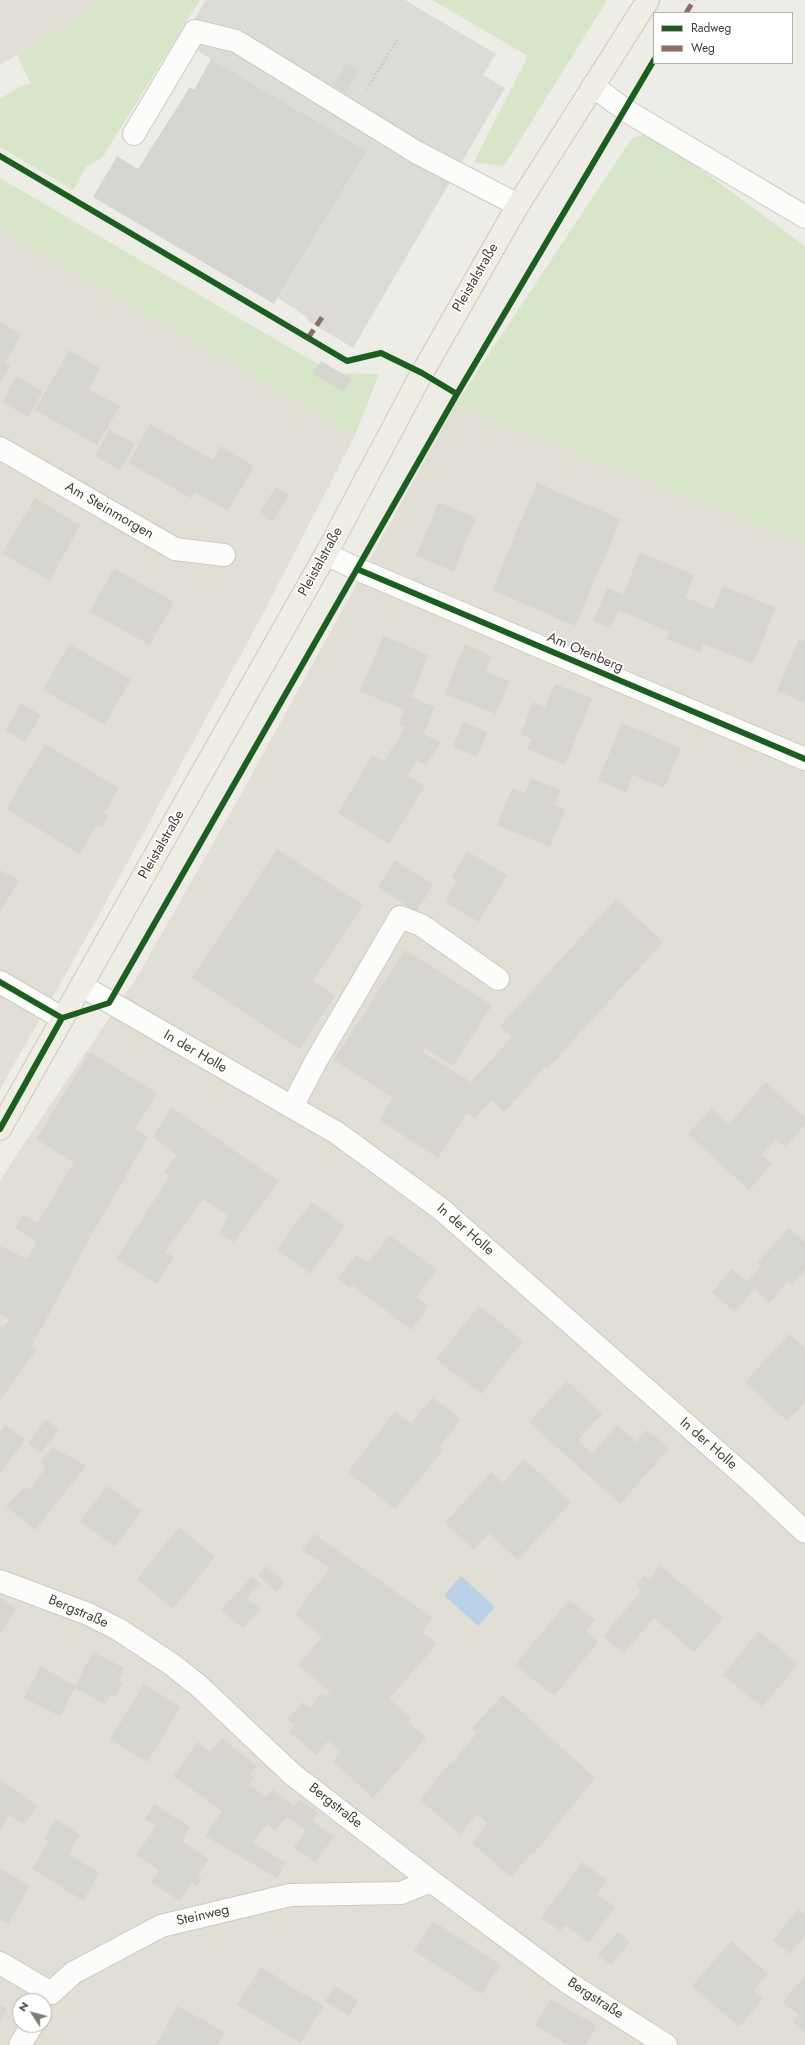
<!DOCTYPE html>
<meta charset="utf-8">
<style>
body{margin:0}
#map{position:relative;width:805px;height:2045px;overflow:hidden;background:#edece7;font-family:Jost,sans-serif}
canvas{display:block}
.legend{position:absolute;left:653px;top:12px;width:140px;height:52px;box-sizing:border-box;background:#fff;border:1px solid #b3b2ae;margin:0;padding:5px 7px;list-style:none;font-size:12px;color:#423e35}
.legend li{display:flex;align-items:center;gap:8px;height:20px}
.legend b{width:20px;border:1px solid #b3b2ae}
.north{position:absolute;left:12px;top:1993px;width:40px;height:40px;box-sizing:border-box;background:#fff;border:1px solid #b3b2ae;border-radius:50%;rotate:306deg;font-size:11px;font-weight:700;line-height:16px;text-align:center;color:#423e35}
.north::after{content:'';display:block;margin:auto;width:14px;height:18px;background:#7e7b73;clip-path:polygon(50% 0,100% 100%,50% 72%,0 100%)}
</style>
<div id="map">
<canvas width="805" height="2045"></canvas>
<ul class="legend">
<li><b style="height:5px;background:#1b5e20"></b>Radweg</li>
<li><b style="height:5px;background:#8d6e63"></b>Weg</li>
</ul>
<div class="north">N</div>
</div>
<script>
const ctx = document.querySelector('canvas').getContext('2d');
ctx.lineJoin = 'round';
function fillPath(path, color) { ctx.fillStyle = color; ctx.fill(path, 'evenodd'); }
function stroke(path, color, width, dash) { ctx.strokeStyle = color; ctx.lineWidth = width; ctx.lineCap = dash ? 'butt' : 'round'; ctx.setLineDash(dash || []); ctx.stroke(path); }
function write(font, color, halo, rows, align = 'center') {
  ctx.font = font + ' Jost,sans-serif'; ctx.lineWidth = 3.5; ctx.setLineDash([]); ctx.textBaseline = 'middle'; ctx.strokeStyle = halo; ctx.fillStyle = color; for (const [text, x, y, turn = 0] of rows) {
    ctx.save(); ctx.translate(x, y); ctx.rotate((+turn || 0) * Math.PI / 180); ctx.textAlign = isNaN(turn) ? turn : align; if (halo) ctx.strokeText(text, 0, 0); ctx.fillText(text, 0, 0); ctx.restore();
  }
}
fillPath(new Path2D(`
 M0 0H91L96 7 0 65Z
 M0 229 355 435 264 612 84 942 0 1089Z
 M455 405 805 543V2045H0V1182L13 1160 137 977 241 794ZM20 2001H44V2025H20Z`), '#e1ded5');
fillPath(new Path2D(`
 M91 0H200L102 158 86 167 73 190 0 147V99L21 86 31 84 17 55 96 7Z
 M432 0H607L504 166 474 162 528 56Z
 M651 133 805 246V543L455 405 632 138Z
 M0 178 333 373 379 374 355 435 0 229Z`), '#d7e6c9');
fillPath(new Path2D(`
 M206 0H405L496 54 483 75 505 88 353 348 308 321 307 317 278 298 367 151 181 41Z`), '#dcdbd7');
fillPath(new Path2D(`
 M461 1576 495 1607 478 1626 444 1595Z`), '#bbd1e8');
fillPath(new Path2D(`
 M211 59 367 151 274 304 93 197 117 156 138 169 190 87 194 90Z
 M346 63 358 70 345 93 334 86Z
 M0 322 21 335 5 363 10 366 0 384Z
 M69 350 100 368 89 389 120 406 97 445 35 410Z
 M321 361 351 379 344 392 313 374Z
 M16 376 43 391 28 417 2 402Z
 M150 424 213 460 220 446 254 466 228 511 194 492 191 498 129 463Z
 M109 430 135 444 120 470 95 456Z
 M537 483 621 519 575 626 492 590Z
 M276 487 289 495 272 521 259 512Z
 M35 498 80 525 50 581 2 553Z
 M439 502 476 518 454 571 416 556Z
 M640 552 694 575 685 597 713 609 723 586 776 608 753 664 703 644 700 652 667 639 670 632 618 610 610 628 593 621 607 588 623 595Z
 M114 568 174 602 150 645 90 612Z
 M383 636 429 655 411 697 435 707 423 734 441 742 426 765 417 760 408 776 425 786 389 844 338 813 373 755 384 761 406 727 399 724 405 710 360 691Z
 M799 639 805 641V703L777 691Z
 M69 644 131 679 105 725 43 690Z
 M465 645 492 656 486 672 509 681 496 714 444 694Z
 M555 684 592 698 565 765 527 749 532 739 521 734 533 702 545 707Z
 M21 703 41 715 25 742 5 730Z
 M463 722 487 732 477 757 453 747Z
 M622 723 681 748 664 788 633 775 626 792 598 780Z
 M45 744 119 788 104 813 109 816 102 828 97 825 80 854 6 809Z
 M531 778 560 790 554 805 565 810 550 847 497 825 512 788 525 793Z
 M277 849 363 905 313 981 335 996 300 1049 192 978Z
 M467 851 507 875 479 922 445 902 457 881 451 877Z
 M395 860 433 885 416 912 378 887Z
 M0 870 19 880 0 913Z
 M616 899 663 942 547 1069 545 1067 504 1112 491 1100 475 1118 467 1113 438 1158 379 1120 393 1098 334 1060 405 950 492 1005 453 1066 425 1048 422 1052 471 1082 512 1037 500 1026Z
 M90 1052 157 1093 135 1128 148 1137 83 1250 32 1346 37 1349 0 1400V1326L3 1328 10 1319 0 1313V1249L1 1246 27 1259 37 1242 15 1228 24 1215 37 1223 74 1163 36 1139Z
 M766 1082 805 1118V1125L785 1147 776 1139 761 1155 772 1164 749 1190 688 1134 712 1108 729 1124Z
 M171 1107 279 1181 234 1242 219 1234 229 1216 203 1199 165 1252 174 1257 157 1284 116 1259 170 1176 164 1172 177 1155 153 1137Z
 M312 1202 345 1226 310 1274 277 1249Z
 M789 1228 805 1242V1270L792 1284 788 1281 769 1303 755 1289 735 1312 712 1292 732 1269 747 1282 761 1266 757 1263Z
 M390 1235 437 1270 417 1297 429 1306 411 1330 352 1285 350 1288 338 1279 356 1255 368 1263Z
 M479 1306 523 1341 481 1394 436 1359Z
 M789 1334 805 1349V1402L787 1421 745 1382Z
 M567 1381 602 1414 578 1440 592 1454 617 1425 636 1442 647 1430 669 1448 620 1504 529 1422Z
 M433 1397 461 1420 439 1447 443 1450 395 1509 348 1472 395 1411 411 1424Z
 M46 1419 59 1430 41 1453 28 1443Z
 M6 1425 25 1440 0 1473V1433Z
 M53 1447 86 1466 35 1530 6 1506 25 1487 30 1490 46 1467 41 1461Z
 M524 1459 571 1502 518 1560 489 1533 474 1550 445 1523 491 1472 503 1483Z
 M107 1486 142 1511 115 1547 80 1522Z
 M179 1527 215 1557 173 1609 137 1579Z
 M314 1534 433 1618 422 1632 437 1644 389 1699 412 1718 408 1722 426 1738 373 1798 333 1761 341 1752 328 1741 317 1755 289 1732 295 1725 288 1719 303 1702 310 1708 322 1693 326 1697 330 1692 298 1665 322 1638 295 1614 330 1568 302 1550Z
 M266 1566 284 1582 277 1592 258 1576Z
 M660 1566 723 1618 694 1652 654 1618 624 1653 603 1636 642 1590 636 1586 644 1576 649 1579Z
 M252 1577 261 1584 247 1598 261 1609 243 1628 221 1610Z
 M0 1598 16 1608 0 1634Z
 M569 1600 595 1620 586 1632 598 1642 554 1696 515 1665Z
 M759 1631 798 1664 762 1707 723 1675Z
 M93 1652 124 1668 118 1681 122 1683 116 1697 110 1695 105 1704 75 1688 60 1716 24 1698 41 1666 75 1686Z
 M144 1684 181 1707 147 1762 110 1740Z
 M503 1695 595 1778 533 1854 531 1853 511 1877 472 1843 488 1824 477 1814 460 1834 420 1800 451 1762 452 1763 477 1733 472 1728Z
 M222 1738 257 1767 250 1774 254 1778 249 1784 266 1798 272 1789 294 1806 300 1799 319 1814 313 1821 334 1837 315 1862 294 1847 306 1831 287 1816 275 1830 267 1824 253 1843 286 1863 277 1878 205 1836 222 1811 173 1776 198 1742 210 1752Z
 M0 1780 38 1806 24 1824 9 1815 0 1831Z
 M154 1804 190 1827 182 1841 209 1859 198 1875 202 1879 196 1887 192 1883 179 1901 151 1882 159 1870 136 1855 156 1826 145 1819Z
 M57 1819 80 1835 69 1854 99 1873 83 1901 32 1868 49 1841 44 1838Z
 M582 1862 607 1880 597 1894 615 1907 589 1943 565 1925 560 1931 541 1918Z
 M0 1868 30 1886 8 1924 0 1919Z
 M798 1909 805 1915V1935L790 1954 773 1941Z
 M433 1921 501 1965 481 1994 414 1951Z
 M618 1932 630 1942 611 1965 598 1955Z
 M731 1941 768 1974 753 1990 763 1999 739 2027 692 1986Z
 M261 1967 287 1983 286 1984 324 2006 300 2043 237 2005Z
 M805 1976V2033L793 2022 799 2015 783 2002Z
 M335 1986 358 2000 349 2016 325 2001Z
 M551 1999 597 2026 586 2045H568L535 2025Z
 M0 2005 7 2008 0 2021Z
 M177 2006 225 2032 218 2045H156Z`), '#d7d5d0');
const minor = new Path2D(`
 M593 86 625 110 805 217
 M134 134 195 31 236 41 416 152 518 205
 M0 448 175 549 224 555
 M326 554 357 569 805 759
 M0 982 62 1018
 M82 986 337 1133 441 1209 755 1485 805 1532
 M292 1107 316 1061 400 917 421 925 498 979
 M0 1581 88 1614 118 1629 171 1664 199 1686 292 1774 431 1881 567 1982 666 2045
 M0 1963 51 1993 73 1973 161 1926 290 1895 401 1893 431 1881
 M20 2045 32 2025`);
const major = new Path2D(`
 M0 1129 326 554 422 373 518 205 648 0`);
stroke(minor, '#cbcac5', 24);
stroke(major, '#cec9b6', 24);
stroke(new Path2D(`
 M367 89 397 40`), '#cccbc6', 2.5, [2, 2]);
stroke(minor, '#fcfcfb', 22);
stroke(major, '#efede4', 22);
stroke(new Path2D(`
 M686 13 694 0
 M308 338 323 316`), '#8d6e63', 5, [10, 5]);
stroke(new Path2D(`
 M0 156 347 361 381 353 422 373 457 394
 M357 569 805 759
 M0 982 62 1018
 M62 1018 109 1003 457 394 654 60
 M0 1129 62 1018`), '#1b5e20', 6);
write('14px', '#423e35', '#fff', [
 ["Pleistalstraße",476,278,-60],
 ["Am Steinmorgen",109,511,30],
 ["Pleistalstraße",321,562,-61],
 ["Am Otenberg",585,653,23],
 ["Pleistalstraße",162,845,-60],
 ["In der Holle",195,1052,30],
 ["In der Holle",465,1230,41],
 ["In der Holle",708,1444,41],
 ["Bergstraße",78,1612,23],
 ["Bergstraße",335,1806,38],
 ["Steinweg",203,1916,-13],
 ["Bergstraße",595,1999,33]
]);
</script>
